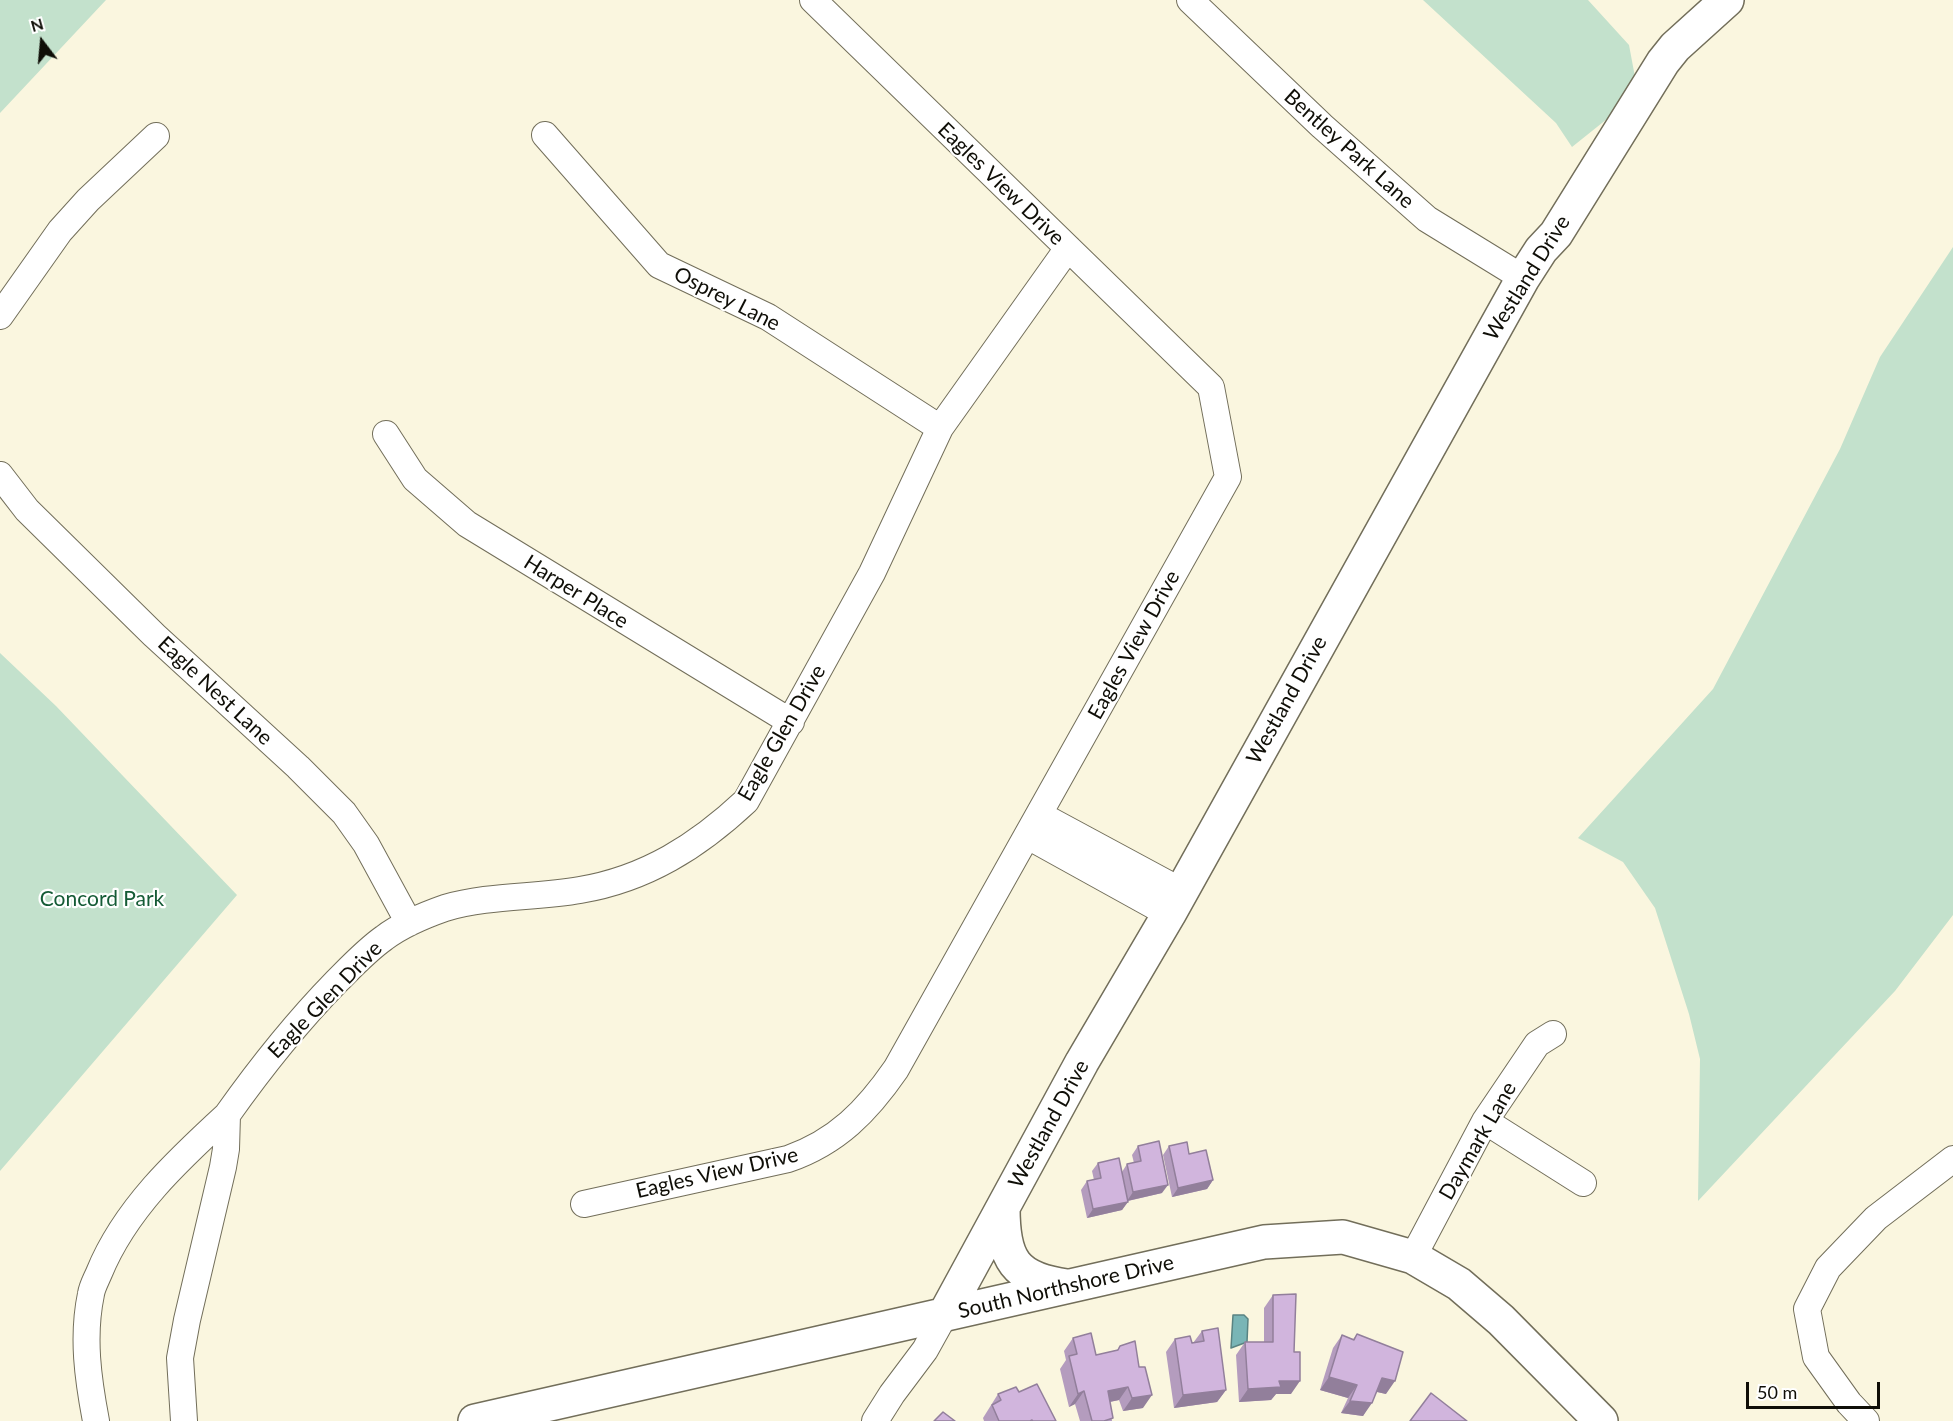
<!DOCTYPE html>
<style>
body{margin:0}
#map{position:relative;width:1953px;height:1421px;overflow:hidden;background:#faf6df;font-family:Lato,sans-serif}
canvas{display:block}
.north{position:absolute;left:12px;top:12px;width:60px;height:60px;-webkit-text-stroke:4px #fff;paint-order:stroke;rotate:344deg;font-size:16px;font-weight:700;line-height:24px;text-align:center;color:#0f0e07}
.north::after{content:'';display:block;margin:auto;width:21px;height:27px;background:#0f0e07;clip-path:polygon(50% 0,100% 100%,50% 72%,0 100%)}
.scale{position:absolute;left:1746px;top:1382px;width:134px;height:27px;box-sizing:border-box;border:3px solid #0f0e07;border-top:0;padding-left:8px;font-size:18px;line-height:21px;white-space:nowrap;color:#0f0e07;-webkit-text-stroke:4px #fff;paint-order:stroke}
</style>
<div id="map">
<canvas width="1953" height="1421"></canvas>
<div class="north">N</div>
<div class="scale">50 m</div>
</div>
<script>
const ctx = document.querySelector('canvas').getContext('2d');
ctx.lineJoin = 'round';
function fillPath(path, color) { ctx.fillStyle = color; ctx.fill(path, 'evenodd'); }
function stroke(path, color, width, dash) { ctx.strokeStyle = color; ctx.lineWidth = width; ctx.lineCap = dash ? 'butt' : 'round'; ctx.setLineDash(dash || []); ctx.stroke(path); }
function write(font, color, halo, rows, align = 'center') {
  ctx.font = font + ' Lato,sans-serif'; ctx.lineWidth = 4.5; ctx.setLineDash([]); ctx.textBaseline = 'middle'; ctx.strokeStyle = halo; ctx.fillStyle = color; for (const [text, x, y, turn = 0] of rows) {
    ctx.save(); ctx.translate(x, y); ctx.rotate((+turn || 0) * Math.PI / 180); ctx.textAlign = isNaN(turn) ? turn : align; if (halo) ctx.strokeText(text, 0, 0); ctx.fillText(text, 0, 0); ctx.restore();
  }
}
fillPath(new Path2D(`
 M0 0H106L0 113Z
 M1423 0H1588L1629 45 1635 77 1607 119 1572 147 1556 123Z
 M1953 247V915L1895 991 1698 1201 1700 1059 1689 1014 1655 908 1623 862 1578 838 1713 689 1840 449 1880 357Z
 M0 653 56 706 237 895 0 1171Z`), '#c3e1cc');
const water = new Path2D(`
 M1233 1315H1244L1248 1319 1247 1342 1231 1348Z`);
fillPath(water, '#79b5b6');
stroke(water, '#598382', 1.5);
const minor = new Path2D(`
 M1190 0 1322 126 1427 219 1523 278
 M545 135 659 265 768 317 940 428
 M0 316 60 231 88 200 156 136
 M386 434 415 479 467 524 791 722
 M0 475 27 510 154 635 298 767 344 813 366 844 409 923
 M1040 815 1181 891
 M1028 836 1169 914
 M227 1115C261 1067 296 1023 337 981 352 966 367 950 384 938 401 925 425 915 445 908 489 895 536 898 580 890 646 879 698 846 746 801L872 573 940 428 1068 248
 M1485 1121 1583 1183
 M584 1204 788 1159C837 1142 867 1111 896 1069L1228 477 1211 387 813 0
 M1413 1257 1485 1121 1537 1044 1553 1034
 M96 1421C88 1379 82 1337 91 1294 92 1287 96 1280 99 1273 125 1209 178 1160 227 1115L226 1149 223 1167 187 1320 180 1358 184 1421
 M875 1421 892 1394 925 1350 945 1314
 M1866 1421 1849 1403 1816 1357 1807 1309 1828 1268 1876 1218 1953 1159`);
const major = new Path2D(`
 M1003 1208C1003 1259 1014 1279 1067 1286
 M945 1314 1082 1062 1169 914 1523 278 1541 250 1556 234 1663 62 1675 47 1727 0
 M475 1421 1264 1242 1343 1237 1413 1257 1459 1284 1501 1320 1601 1421`);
stroke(minor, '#726e5a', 28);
stroke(major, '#726e5a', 36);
stroke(minor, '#fff', 26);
stroke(major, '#fff', 33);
fillPath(new Path2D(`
 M1138 1146 1162 1193 1128 1201 1122 1210 1087 1218 1081 1190 1087 1181 1094 1180 1092 1171 1098 1163 1122 1172 1127 1164 1134 1163 1132 1155Z
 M1169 1146 1189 1154 1213 1180 1207 1189 1172 1197 1163 1155Z
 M1273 1295 1291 1394H1276L1271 1400 1239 1402 1236 1355 1245 1342H1264V1308Z
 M1202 1331 1226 1390 1217 1402 1174 1408 1166 1352 1175 1339 1193 1343Z
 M1357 1334 1386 1394 1377 1392 1363 1416 1341 1413 1348 1398 1320 1390 1333 1348 1342 1335 1353 1339Z
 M1073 1338 1096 1355 1117 1350 1120 1346 1143 1408 1123 1411 1119 1400 1110 1402 1112 1421H1080L1075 1404 1069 1407 1060 1369 1066 1360 1064 1351Z
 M1019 1392 1056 1421H984L983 1418 998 1394Z`), '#b49cbe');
fillPath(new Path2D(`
 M1213 1180 1207 1189 1172 1197 1178 1188Z
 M1168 1185 1162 1193 1127 1201 1133 1192Z
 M1128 1202 1122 1210 1087 1218 1093 1209Z
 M1329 1377 1357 1385 1348 1398 1320 1390Z
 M1382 1378 1395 1381 1386 1394 1373 1391Z
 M1279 1381H1300L1291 1394H1276L1271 1400 1239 1402 1248 1389Z
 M1128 1387 1119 1400 1099 1404 1108 1391Z
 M1226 1390 1217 1402 1174 1408 1183 1395Z
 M1084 1391 1075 1404 1069 1407 1078 1394Z
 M1152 1395 1143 1408 1123 1411 1132 1398Z
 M1350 1401 1372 1403 1363 1416 1341 1413Z`), '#927f9b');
const building = new Path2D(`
 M1159 1141 1168 1185 1133 1192 1127 1164 1141 1161 1138 1146Z
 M1187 1142 1189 1154 1206 1150 1213 1180 1178 1188 1169 1146Z
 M1119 1158 1128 1202 1093 1209 1087 1181 1101 1178 1098 1163Z
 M1296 1294 1294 1352H1300V1381H1279L1281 1387 1248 1389 1245 1342H1273V1295Z
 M1218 1328 1226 1390 1183 1395 1175 1339 1190 1336 1192 1343 1204 1341 1202 1331Z
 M1091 1333 1096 1355 1118 1350 1120 1346 1135 1341 1139 1367H1145L1152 1395 1132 1398 1128 1387 1108 1391 1113 1418 1104 1421H1092L1084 1391 1078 1394 1069 1356 1077 1354 1073 1338Z
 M1357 1334 1403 1352 1395 1381 1382 1378 1372 1403 1350 1401 1357 1385 1329 1377 1342 1335 1354 1340Z
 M1037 1384 1056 1421H1033L1032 1420 1030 1421H999L992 1405 1001 1400 998 1394 1016 1387 1019 1392Z
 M1431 1393 1467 1421H1410Z
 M943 1412 955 1421H934Z`);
fillPath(building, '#d1b5dd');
stroke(building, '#927f9b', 1.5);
write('21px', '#0f0e07', '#fff', [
 ["Bentley Park Lane",1349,149,42],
 ["Eagles View Drive",1001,184,44],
 ["Westland Drive",1527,278,-58],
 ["Osprey Lane",727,299,27],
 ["Harper Place",576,592,32],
 ["Eagles View Drive",1134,645,-61],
 ["Eagle Nest Lane",215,691,43],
 ["Westland Drive",1287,700,-61],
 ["Eagle Glen Drive",782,733,-60],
 ["Eagle Glen Drive",325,1000,-46],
 ["Westland Drive",1049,1124,-61],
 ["Daymark Lane",1478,1141,-60],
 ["Eagles View Drive",717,1173,-13],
 ["South Northshore Drive",1066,1287,-13]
]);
write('21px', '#155b36', '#fff', [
 ["Concord Park",102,899]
]);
</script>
